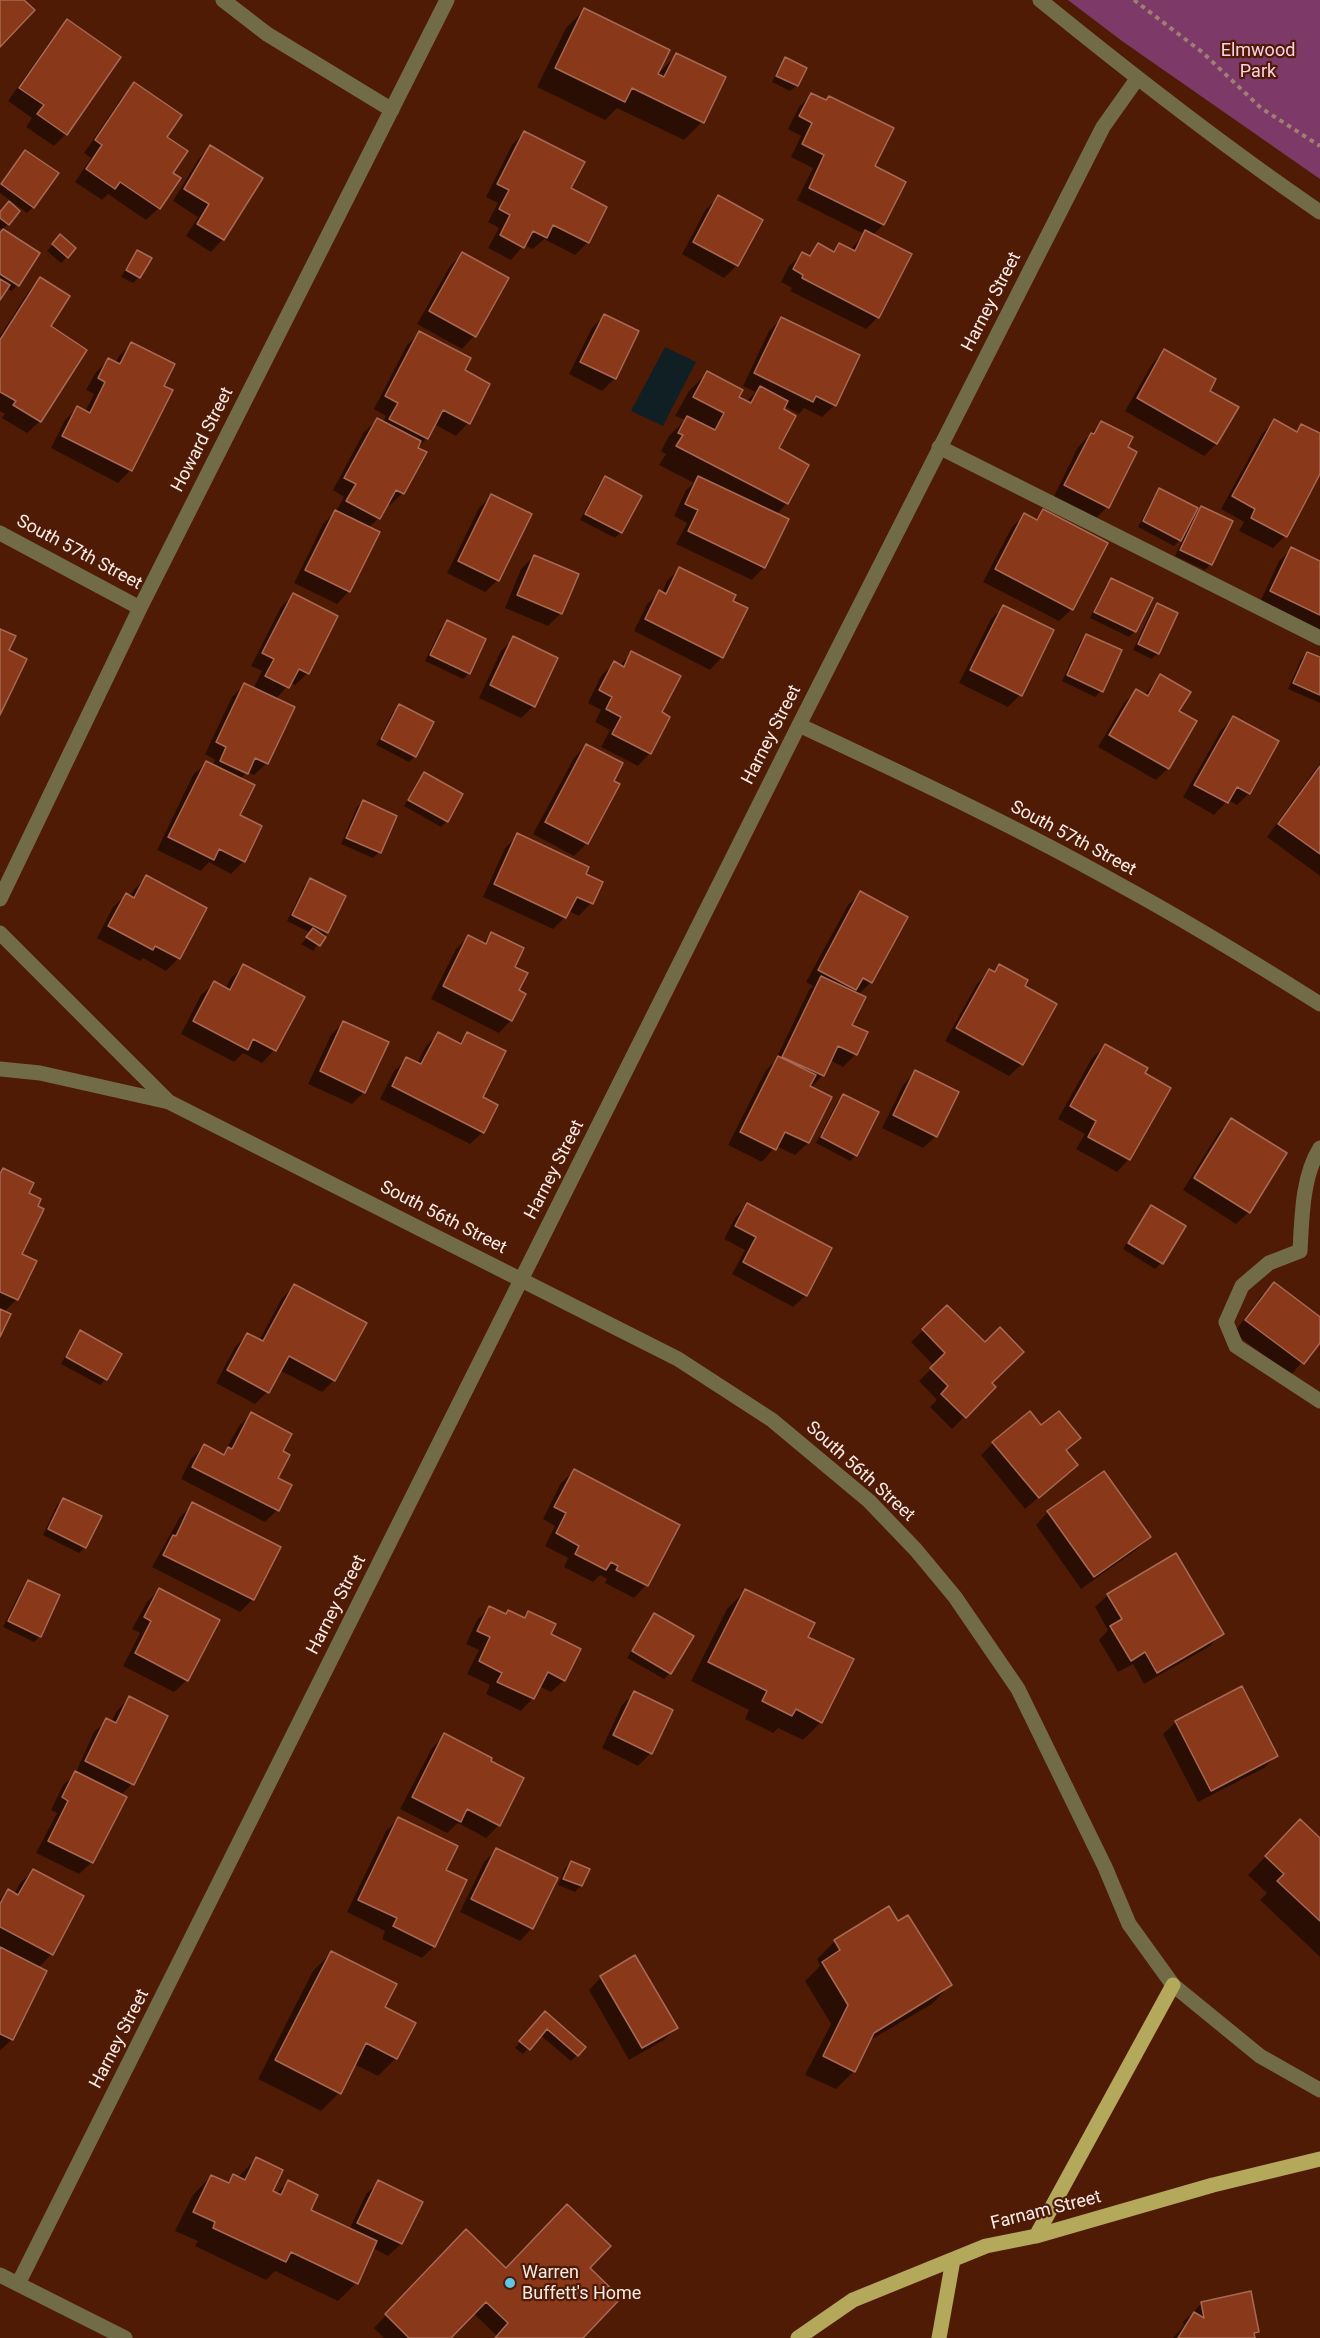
<!DOCTYPE html>
<style>
body{margin:0}
canvas{display:block;background:#501b05}
</style>
<canvas width="1320" height="2338"></canvas>
<script>
const ctx = document.querySelector('canvas').getContext('2d');
ctx.lineJoin = 'round';
function fillPath(path, color) { ctx.fillStyle = color; ctx.fill(path, 'evenodd'); }
function stroke(path, color, width, dash) { ctx.strokeStyle = color; ctx.lineWidth = width; ctx.lineCap = dash ? 'butt' : 'round'; ctx.setLineDash(dash || []); ctx.stroke(path); }
function write(font, color, halo, rows, align = 'center') {
  ctx.font = font + ' Roboto,sans-serif'; ctx.lineWidth = 4.5; ctx.setLineDash([]); ctx.textBaseline = 'middle'; ctx.strokeStyle = halo; ctx.fillStyle = color; for (const [text, x, y, turn = 0] of rows) {
    ctx.save(); ctx.translate(x, y); ctx.rotate((+turn || 0) * Math.PI / 180); ctx.textAlign = isNaN(turn) ? turn : align; if (halo) ctx.strokeText(text, 0, 0); ctx.fillText(text, 0, 0); ctx.restore();
  }
}
fillPath(new Path2D(`
 M1068 0H1320V179L1122 41Z`), '#7d3a68');
fillPath(new Path2D(`
 M665 347 696 362 663 426 631 411Z`), '#0f1f24');
fillPath(new Path2D(`
 M584 10 657 75 676 55 702 122 684 140 617 108 605 120 537 87 566 28Z
 M67 21 66 134 54 146 26 127 32 118 8 101 55 34Z
 M786 59 805 69 796 86 790 91 772 82 780 65Z
 M135 84 165 137 171 173 159 208 146 220 108 194 102 200 75 182 91 158 84 153 122 97Z
 M811 95 873 167 904 183 883 225 873 235 878 317 866 329 790 291 792 288 781 282 789 266 802 254 807 256 818 245 832 252 839 244 850 250 864 234 797 200 813 168 791 157 801 136 788 129 799 107Z
 M524 132 569 189 588 242 575 255 544 239 533 249 524 245 511 260 488 248 499 228 488 222 498 203 486 197 512 145Z
 M210 147 261 178 223 239 211 252 186 236 198 217 173 201 198 160Z
 M20 158 33 207 27 213 0 193V185Z
 M719 197 737 265 724 278 682 254 706 209Z
 M0 213 8 224 2 230 0 228Z
 M0 234 37 254 17 285 12 291 6 288 0 297Z
 M55 242 67 257 61 263 47 251Z
 M138 252 139 277 133 283 121 277 132 258Z
 M462 254 507 279 474 336 462 349 417 324 450 266Z
 M40 279 49 327 40 421 27 433 2 418 5 414 0 411V336L28 292Z
 M604 316 637 332 615 378 602 391 569 374 592 328Z
 M782 318 835 405 822 417 804 408 799 414 784 406 777 449 787 503 776 515 764 567 752 580 676 544 687 523 674 516 686 490 694 483 659 465 666 454 661 451 669 436 685 420 675 416 689 391 707 373 746 402 755 392 743 386 769 331Z
 M419 333 463 371 488 384 468 423 456 436 434 424 427 438 417 449 403 493 390 505 386 504 379 518 368 528 349 591 337 604 294 583 323 524 336 511 344 497 333 490 364 432 377 420 382 423 386 416 374 409 407 345Z
 M131 344 162 386 171 391 131 470 118 483 51 448 65 420 77 408 85 412 94 394 86 390 96 372 108 360 115 364 119 356Z
 M1164 351 1208 391 1216 444 1204 456 1125 411 1152 364Z
 M1274 421 1295 432 1302 425 1320 435V470L1285 536 1273 548 1239 531 1244 522 1221 509 1262 434Z
 M1101 423 1107 507 1095 519 1053 498 1078 447Z
 M605 478 621 532 615 538 580 520 599 484Z
 M1160 490 1193 515 1201 507 1211 564 1205 570 1175 556 1184 536 1174 546 1138 527 1154 496Z
 M491 496 498 580 485 592 447 573 479 508Z
 M1043 511 1072 609 1059 621 983 582 1012 527 1024 515 1034 520Z
 M1291 549 1320 563V633L1259 604 1279 561Z
 M534 556 561 613 548 626 505 608 521 569Z
 M680 568 722 657 710 670 634 631 647 604 660 592 662 593 667 581Z
 M1112 580 1151 598 1135 631 1129 637 1090 618 1106 585Z
 M293 595 308 673 295 685 290 683 275 700 267 763 254 775 247 772 240 779 238 816 244 861 231 874 209 862 201 871 157 850 193 775 206 763 212 766 215 760 205 754 232 697 244 685 253 689 262 671 251 666 281 607Z
 M1157 605 1158 653 1152 659 1133 650 1151 611Z
 M1003 607 1020 695 1008 707 959 683 991 619Z
 M447 622 469 673 463 679 425 661 441 628Z
 M1086 636 1101 691 1095 697 1062 681 1080 642Z
 M514 638 534 706 521 718 479 698 501 651Z
 M632 653 660 713 650 753 638 766 601 747 610 730 595 722 601 710 588 703 601 676 614 663 619 666Z
 M1307 653 1320 659V703L1288 689 1301 659Z
 M1160 676 1168 768 1156 780 1098 747 1124 703 1136 691 1144 696Z
 M399 706 415 756 409 762 376 745 393 712Z
 M1233 718 1249 793 1237 805 1228 800 1214 815 1183 797 1221 730Z
 M586 745 587 843 574 856 533 834 574 758Z
 M1320 763V876L1267 837Z
 M424 774 447 821 441 827 404 806 418 780Z
 M363 801 395 816 379 852 373 858 341 844 357 807Z
 M518 835 601 883 591 903 579 916 568 911 565 917 553 929 483 897 505 848Z
 M146 877 205 909 179 958 166 971 143 958 140 961 97 938 113 907 126 895 129 897 134 890Z
 M310 880 327 932 313 951 301 944 311 933 287 921 304 886Z
 M861 892 871 982 858 995 850 1026 856 1054 843 1067 830 1060 823 1075 810 1088 830 1098 808 1143 795 1155 776 1146 762 1162 728 1145 766 1070 775 1061 809 990 813 986 806 982 848 905Z
 M491 934 513 968 517 991 511 1020 499 1033 431 999 456 949 468 937 482 944Z
 M243 966 303 997 274 1050 262 1063 243 1053 234 1062 181 1034 201 995 214 983 225 989 231 978Z
 M1000 966 1023 987 1022 1064 1009 1076 945 1041 977 984 989 971 993 973Z
 M343 1023 364 1092 352 1104 308 1084 331 1035Z
 M438 1034 457 1044 467 1034 481 1097 483 1132 470 1144 380 1099 394 1071 407 1059 417 1064 426 1046Z
 M1105 1046 1143 1074 1129 1159 1117 1172 1076 1149 1085 1134 1058 1119 1092 1058Z
 M915 1072 936 1136 923 1148 882 1128 903 1085Z
 M843 1096 856 1155 850 1161 816 1143 837 1102Z
 M1232 1120 1249 1212 1236 1224 1183 1190 1219 1132Z
 M3 1170 27 1194 17 1299 4 1312 0 1334V1173Z
 M747 1205 806 1295 793 1307 732 1274 745 1250 724 1239 735 1218Z
 M1152 1207 1184 1226 1161 1263 1155 1269 1123 1249 1146 1213Z
 M1274 1284 1320 1319V1341L1291 1375 1234 1333 1261 1296Z
 M294 1286 334 1380 322 1392 279 1370 267 1392 255 1404 216 1383 235 1347 247 1335 259 1341 282 1298Z
 M947 1307 994 1387 952 1429 930 1407 937 1400 919 1381 934 1366 911 1342Z
 M80 1332 106 1379 100 1385 61 1364 75 1338Z
 M251 1414 281 1452 276 1479 277 1510 265 1522 181 1479 191 1459 204 1446 222 1456 239 1426Z
 M1041 1427 1079 1438 1065 1452 1076 1465 1025 1509 981 1455 993 1443Z
 M574 1471 646 1585 634 1598 605 1583 607 1579 600 1575 593 1582 564 1567 568 1558 545 1546 555 1526 543 1519 561 1483Z
 M63 1499 85 1547 79 1553 43 1535 57 1505Z
 M193 1504 279 1548 253 1599 240 1612 152 1567 180 1517Z
 M1048 1512 1149 1537 1136 1550 1081 1589 1036 1525Z
 M28 1582 40 1636 34 1642 3 1627 22 1588Z
 M159 1589 187 1680 174 1692 123 1666 140 1633 132 1629 147 1602Z
 M745 1591 806 1638 821 1722 803 1740 778 1728 773 1733 745 1719 749 1710 691 1681 727 1609Z
 M1108 1595 1222 1633 1210 1646 1144 1684 1133 1664 1118 1672 1099 1640 1108 1630 1095 1607Z
 M490 1608 505 1615 523 1619 529 1613 549 1635 564 1680 551 1692 539 1686 533 1698 521 1711 486 1694 490 1685 467 1674 479 1650 466 1644 477 1620Z
 M654 1615 670 1673 664 1679 627 1658 648 1621Z
 M634 1693 651 1753 638 1766 602 1748 622 1705Z
 M129 1698 132 1784 121 1795 92 1862 79 1874 36 1853 57 1813 51 1810 63 1785 75 1774 94 1732 107 1720 111 1722 117 1711Z
 M1176 1722 1276 1756 1264 1768 1198 1802 1163 1734Z
 M445 1735 499 1825 486 1838 458 1823 447 1833 400 1809 432 1748Z
 M398 1819 434 1946 422 1958 382 1939 385 1931 347 1912 386 1831Z
 M1282 1839 1320 1840V1957L1260 1900 1267 1893 1248 1875Z
 M496 1850 556 1879 532 1928 520 1941 460 1912 484 1862Z
 M571 1863 588 1869 581 1886 575 1892 558 1885 565 1868Z
 M33 1871 52 1954 38 1968 12 2039 0 2051V1899L8 1891 14 1895 20 1883Z
 M897 1923 950 1985 932 2004 867 2042 854 2071 836 2089 805 2075 831 2024 805 1981 820 1966 817 1959 835 1941Z
 M331 1953 383 2008 396 2058 378 2076 354 2064 339 2093 321 2111 258 2079 313 1971Z
 M601 1977 676 2028 664 2040 629 2060 589 1990Z
 M539 2019 577 2055 571 2061 540 2035 523 2054 515 2048Z
 M256 2159 271 2192 276 2194 288 2182 309 2211 349 2230 366 2194 379 2182 421 2202 401 2244 388 2256 373 2248 356 2283 338 2301 275 2271 266 2280 195 2246 198 2241 175 2231 193 2195 211 2176 226 2183 233 2176 238 2177Z
 M454 2244 506 2269 588 2268 581 2338H496L497 2336 473 2313 449 2338H384L374 2328Z
 M1202 2303 1257 2331 1253 2338H1173L1184 2325 1183 2322Z`), '#0007');
const building = new Path2D(`
 M0 0H24L35 10 0 47Z
 M584 8 670 50 658 74 664 77 676 53 726 77 704 123 632 88 625 102 555 68Z
 M67 19 121 57 67 135 37 114 44 105 19 88Z
 M785 57 807 68 798 86 776 76Z
 M134 82 182 115 167 137 188 151 173 173 181 178 160 209 120 182 115 189 86 169 102 145 95 140Z
 M811 93 826 100 829 96 894 128 875 166 906 182 884 225 809 188 824 155 802 144 812 123 799 116Z
 M524 131 585 162 571 188 607 207 589 243 553 225 547 238 533 231 524 248 500 235 510 215 499 209 509 190 497 184Z
 M210 145 263 178 224 240 197 224 209 204 184 189Z
 M25 150 59 173 34 208 1 184Z
 M718 195 763 220 738 266 693 242Z
 M9 201 20 211 9 225 0 218V212Z
 M3 229 40 253 19 286 0 274V233Z
 M865 230 912 254 879 318 802 278 803 275 793 269 802 252 810 256 818 243 834 252 839 243 855 251Z
 M60 234 76 248 68 258 52 244Z
 M137 250 152 258 140 278 126 270Z
 M462 252 509 278 476 337 429 311Z
 M40 277 70 296 51 326 87 350 41 422 13 405 16 401 0 392V340Z
 M0 279 10 285 0 300Z
 M604 314 639 331 616 379 580 362Z
 M781 317 860 355 836 406 816 396 813 402 754 373Z
 M419 331 471 358 465 370 490 384 470 424 443 410 428 439 389 419 398 403 385 396Z
 M131 342 175 364 164 386 173 390 132 471 62 436 77 406 90 413 105 382 98 378 108 358 120 364Z
 M1164 349 1216 379 1210 391 1239 407 1217 444 1137 398Z
 M707 371 743 390 739 397 751 403 760 386 788 401 784 409 796 416 779 448 809 465 788 504 676 446 683 435 678 433 687 416 715 430 724 413 693 397Z
 M377 418 421 441 418 448 427 452 404 494 396 490 380 519 346 501 356 484 344 478Z
 M1274 419 1297 432 1301 424 1320 433V474L1287 537 1251 518 1255 509 1232 496Z
 M1101 421 1133 437 1128 447 1137 452 1109 508 1064 485 1091 433 1094 434Z
 M605 476 642 496 622 533 585 514Z
 M698 476 789 519 765 568 688 531 698 510 685 504Z
 M1159 488 1198 508 1181 541 1143 521Z
 M491 494 532 514 499 581 458 561Z
 M1201 506 1233 521 1212 565 1180 550Z
 M1043 509 1108 543 1073 610 995 569 1024 513 1037 520Z
 M335 510 380 532 350 592 305 570Z
 M1291 547 1320 561V615L1270 591Z
 M534 555 579 574 562 614 517 595Z
 M679 567 736 595 733 601 748 608 723 658 645 619 659 590 666 594Z
 M1111 578 1153 598 1136 632 1094 612Z
 M293 593 338 616 309 674 299 669 289 688 265 676 274 659 262 653Z
 M1157 603 1178 613 1159 654 1138 644Z
 M1003 605 1054 630 1022 696 970 670Z
 M447 620 486 639 470 674 430 655Z
 M0 629 16 636 9 650 27 659 0 715Z
 M1086 634 1122 650 1103 692 1067 675Z
 M513 636 558 658 535 707 490 685Z
 M631 651 681 676 662 712 670 717 651 754 612 734 621 717 606 709 612 697 599 690 614 661 624 667Z
 M1307 652 1320 657V695L1293 683Z
 M1160 674 1191 692 1179 711 1197 721 1169 769 1109 735 1136 689 1148 696Z
 M244 683 295 707 268 764 255 758 248 774 220 761 226 747 216 742Z
 M399 704 434 722 416 757 381 739Z
 M1233 716 1279 741 1250 794 1237 787 1228 803 1194 785Z
 M586 744 623 763 614 781 620 784 588 844 545 822Z
 M206 761 255 785 240 815 262 826 245 862 219 849 214 860 168 837Z
 M1320 766V854L1278 824Z
 M424 772 463 794 448 822 408 800Z
 M363 800 397 816 381 853 346 838Z
 M517 833 589 867 586 874 603 882 593 904 577 897 566 918 494 884Z
 M146 875 207 908 180 959 155 946 153 950 108 926 126 893 134 898Z
 M310 878 346 896 328 933 292 915Z
 M860 891 908 917 872 983 863 978 856 990 818 970Z
 M313 928 326 937 320 946 306 937Z
 M491 932 524 948 515 967 528 973 519 990 526 994 512 1021 443 986 468 935 486 944Z
 M243 964 305 997 276 1051 253 1039 248 1050 193 1021 214 981 230 990Z
 M999 964 1028 980 1025 986 1057 1004 1023 1065 956 1028 989 969 995 972Z
 M821 976 866 997 852 1025 868 1032 857 1055 838 1046 824 1076 782 1057Z
 M343 1021 389 1042 365 1093 320 1071Z
 M438 1032 461 1044 467 1032 506 1051 483 1097 498 1105 484 1133 392 1086 406 1057 421 1064Z
 M1105 1044 1148 1068 1145 1073 1171 1088 1130 1160 1088 1137 1096 1121 1070 1106Z
 M778 1056 816 1075 810 1086 832 1097 809 1143 785 1132 776 1150 740 1132Z
 M915 1070 959 1092 937 1137 893 1115Z
 M843 1094 879 1112 857 1156 821 1137Z
 M1231 1118 1287 1153 1250 1213 1194 1178Z
 M3 1168 34 1183 29 1193 41 1199 38 1206 44 1209 22 1254 37 1261 18 1300 0 1292V1174Z
 M747 1203 832 1248 807 1296 743 1262 756 1237 735 1226Z
 M1151 1205 1186 1226 1163 1264 1128 1243Z
 M1274 1282 1320 1317V1343L1304 1364 1245 1320Z
 M294 1284 367 1323 335 1381 289 1356 269 1393 227 1370 247 1333 263 1341Z
 M947 1305 985 1342 1000 1327 1024 1352 992 1383 996 1387 966 1418 941 1394 948 1386 930 1368 945 1353 922 1329Z
 M0 1309 11 1314 0 1337Z
 M80 1330 122 1354 107 1380 66 1357Z
 M1030 1411 1041 1425 1059 1411 1081 1438 1066 1450 1078 1465 1039 1498 992 1442Z
 M251 1412 292 1434 283 1451 290 1455 278 1478 292 1485 279 1511 192 1467 204 1444 224 1455 228 1447 232 1449Z
 M574 1469 680 1525 648 1586 616 1570 618 1566 611 1562 606 1570 575 1554 579 1546 556 1533 566 1513 554 1507Z
 M1104 1471 1151 1537 1094 1577 1047 1511Z
 M63 1498 102 1516 86 1548 48 1529Z
 M192 1502 281 1547 254 1600 163 1555 173 1535 176 1536Z
 M1176 1553 1224 1634 1157 1673 1145 1652 1131 1661 1110 1626 1122 1619 1107 1594Z
 M28 1580 60 1595 41 1637 8 1621Z
 M159 1588 220 1620 188 1681 135 1653 151 1621 144 1617Z
 M745 1589 815 1623 808 1637 854 1659 822 1723 796 1709 792 1716 762 1701 767 1691 708 1662Z
 M489 1606 506 1614 508 1610 525 1618 528 1611 556 1624 551 1634 581 1649 565 1681 548 1672 534 1699 497 1682 502 1673 479 1661 490 1637 477 1631Z
 M654 1613 694 1636 671 1674 632 1651Z
 M1242 1686 1278 1756 1211 1791 1175 1721Z
 M634 1691 673 1710 652 1754 613 1735Z
 M129 1696 168 1716 134 1785 85 1761 106 1718 116 1723Z
 M444 1733 492 1758 491 1761 524 1778 500 1826 467 1809 461 1822 412 1797Z
 M75 1771 127 1797 93 1863 48 1841 68 1801 62 1797Z
 M398 1817 458 1846 446 1870 467 1880 435 1947 393 1926 397 1918 358 1900Z
 M1300 1819 1320 1838V1921L1277 1881 1284 1874 1265 1856Z
 M496 1848 558 1878 533 1929 471 1899Z
 M571 1861 590 1869 582 1886 563 1879Z
 M33 1869 84 1896 53 1955 0 1927V1904L8 1889 18 1895Z
 M889 1906 898 1921 908 1915 952 1985 874 2033 855 2072 823 2056 848 2005 822 1962 840 1950 834 1940Z
 M0 1947 47 1971 13 2040 0 2034Z
 M331 1951 397 1984 385 2007 416 2023 397 2059 366 2043 341 2094 275 2060Z
 M635 1955 678 2028 642 2048 600 1976Z
 M545 2011 586 2047 578 2056 547 2029 530 2050 519 2041Z
 M256 2157 283 2170 273 2191 281 2195 288 2180 318 2195 311 2210 377 2241 358 2284 291 2252 286 2262 213 2228 215 2222 193 2212 211 2175 229 2183 233 2174 245 2180Z
 M378 2180 423 2202 402 2244 357 2223Z
 M567 2204 611 2246 590 2268 621 2298 583 2338H495L508 2323 486 2302 451 2338H409L385 2314 466 2229 506 2268Z
 M1251 2291 1259 2332 1254 2333 1255 2338H1178L1194 2312 1204 2318 1201 2302Z`);
fillPath(building, '#893919');
stroke(building, '#a76953', 1.5);
stroke(new Path2D(`
 M1134 0 1202 52 1261 108 1320 146`), '#a17e70', 4, [4.5, 4.5]);
stroke(new Path2D(`
 M223 0 267 34 392 110
 M1040 0C1131 74 1223 146 1320 212
 M939 447 1320 638
 M0 533 140 608
 M799 725C905 775 1011 824 1113 881 1183 919 1252 961 1320 1004
 M0 899 140 608 447 0
 M0 933 169 1102
 M0 1069 40 1073 169 1102 678 1359 772 1420 869 1501 916 1550 955 1597 1018 1689 1105 1867 1129 1924 1173 1985 1260 2056 1320 2090
 M1320 1148C1302 1177 1302 1217 1300 1251L1269 1263 1242 1286 1226 1322 1236 1346 1320 1401
 M0 2275 125 2338
 M18 2284 799 725 1103 127 1137 79`), '#716c47', 15);
stroke(new Path2D(`
 M1036 2236 1173 1985
 M798 2338 853 2300 986 2246 1036 2236 1213 2185 1320 2159
 M939 2338 953 2260`), '#b4a85a', 15);
for (const [x, y, r, color] of [
 [510,2283,6,"#5cc7e8"]
]) { const dot = new Path2D(); dot.arc(x, y, r, 0, 2 * Math.PI); ctx.fillStyle = color; ctx.fill(dot); stroke(dot, '#501b05', 2); }
write('18px', '#fbd0eb', '#501b05', [
 ["Elmwood",1258,51],
 ["Park",1258,72]
]);
write('18px', '#fbece7', '#501b05', [
 ["Harney Street",992,302,-63],
 ["Howard Street",203,440,-63],
 ["South 57th Street",79,553,28],
 ["Harney Street",772,735,-63],
 ["South 57th Street",1073,839,28],
 ["Harney Street",555,1170,-63],
 ["South 56th Street",443,1218,27],
 ["South 56th Street",860,1472,42],
 ["Harney Street",337,1605,-63],
 ["Harney Street",120,2039,-63],
 ["Farnam Street",1046,2211,-14]
]);
write('18px', '#fbece7', '#501b05', [
 ["Warren",522,2273],
 ["Buffett's Home",522,2294]
], 'left');
</script>
